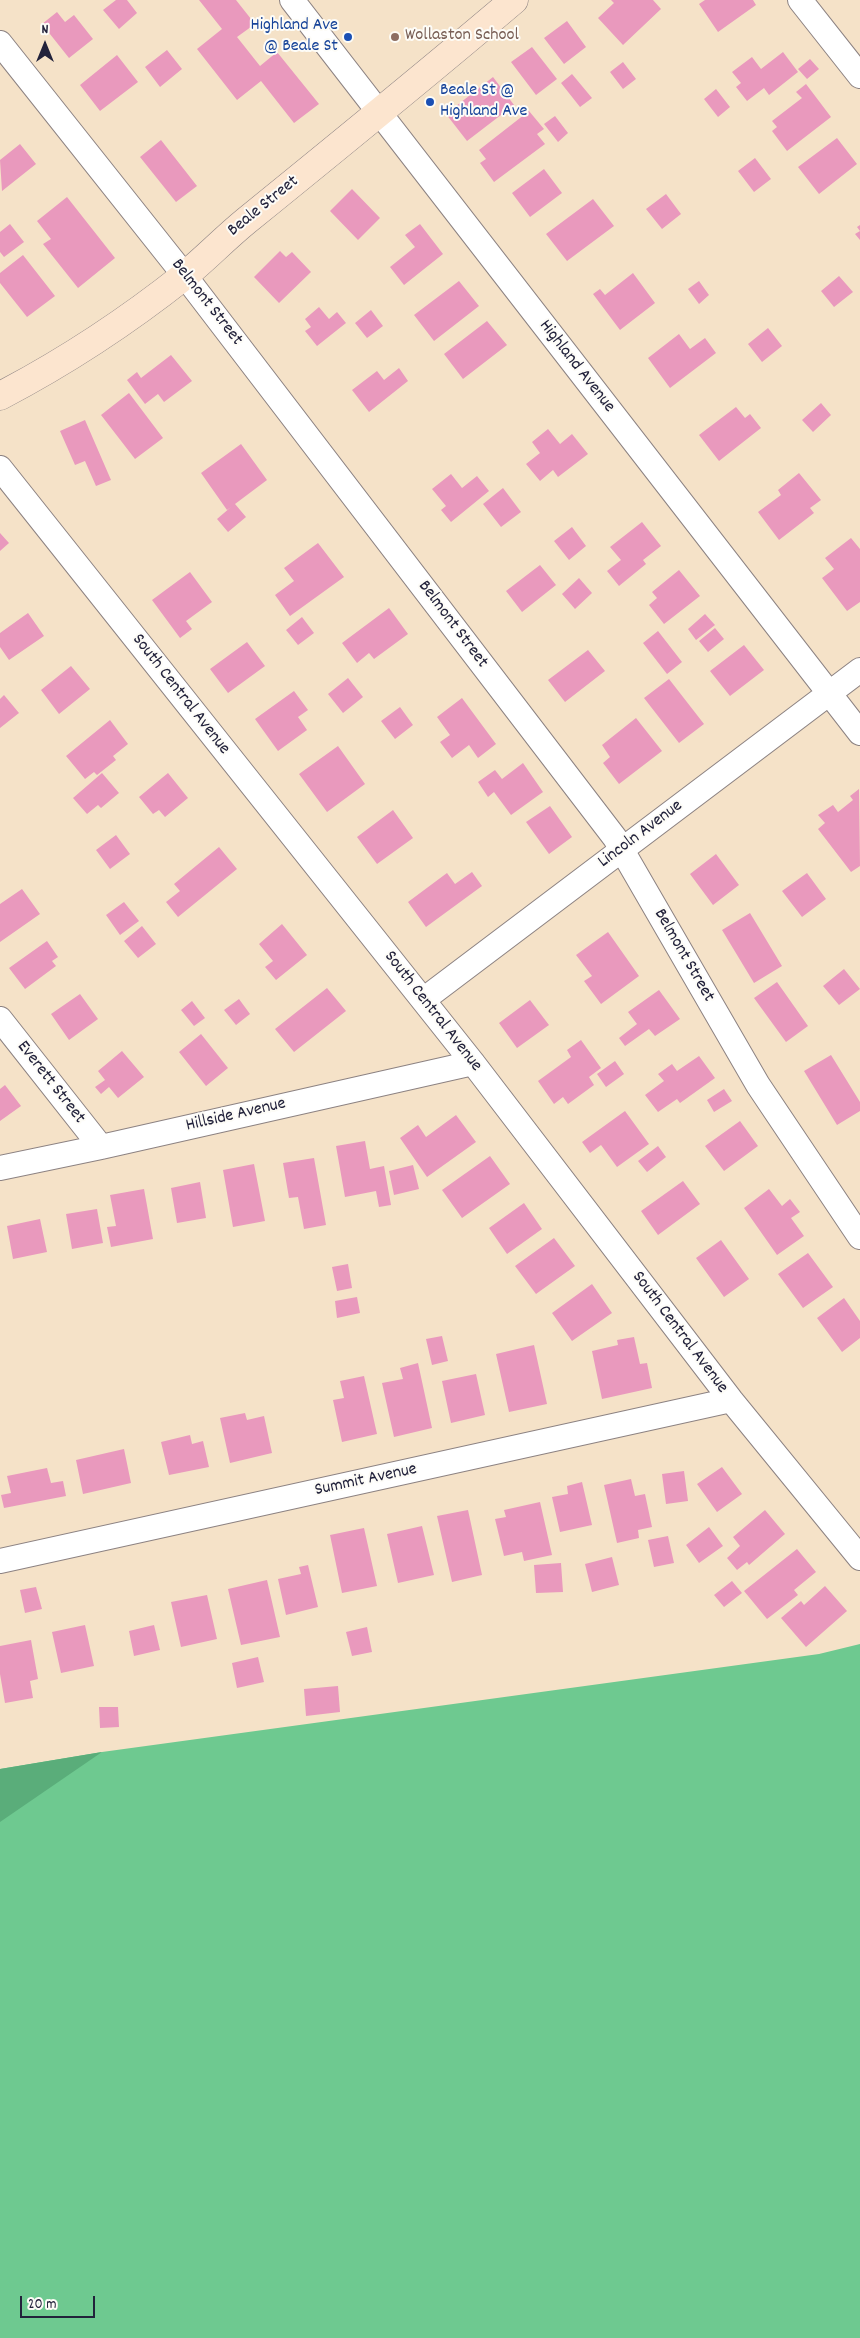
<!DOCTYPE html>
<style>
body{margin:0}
#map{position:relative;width:860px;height:2338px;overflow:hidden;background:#f5e2c8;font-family:Dekko,sans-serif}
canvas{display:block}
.north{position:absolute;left:20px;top:20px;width:50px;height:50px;-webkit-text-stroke:4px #fdfcf7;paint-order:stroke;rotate:0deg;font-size:14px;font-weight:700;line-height:20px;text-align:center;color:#22223b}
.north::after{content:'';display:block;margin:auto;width:18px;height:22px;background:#22223b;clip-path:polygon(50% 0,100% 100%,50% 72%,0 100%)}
.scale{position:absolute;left:20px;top:2296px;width:75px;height:22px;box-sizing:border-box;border:2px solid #22223b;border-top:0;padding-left:6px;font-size:15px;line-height:18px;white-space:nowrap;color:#22223b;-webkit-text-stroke:4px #fdfcf7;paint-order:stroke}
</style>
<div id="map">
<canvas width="860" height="2338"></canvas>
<div class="north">N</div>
<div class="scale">20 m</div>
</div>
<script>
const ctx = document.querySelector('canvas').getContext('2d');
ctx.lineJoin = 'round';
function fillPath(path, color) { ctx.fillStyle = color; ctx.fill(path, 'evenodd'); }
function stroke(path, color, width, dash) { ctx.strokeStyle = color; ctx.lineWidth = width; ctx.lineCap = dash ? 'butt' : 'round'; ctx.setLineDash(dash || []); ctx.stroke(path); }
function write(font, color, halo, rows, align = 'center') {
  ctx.font = font + ' Dekko,sans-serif'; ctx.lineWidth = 4; ctx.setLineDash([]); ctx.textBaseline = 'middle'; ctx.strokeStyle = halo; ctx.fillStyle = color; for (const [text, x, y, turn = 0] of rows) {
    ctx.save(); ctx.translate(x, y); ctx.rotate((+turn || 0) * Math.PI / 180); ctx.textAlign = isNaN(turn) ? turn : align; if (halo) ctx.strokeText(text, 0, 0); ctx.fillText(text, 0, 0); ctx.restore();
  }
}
fillPath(new Path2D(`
 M860 1644V2338H0V1769L102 1752 819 1654Z`), '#6ec990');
fillPath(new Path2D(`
 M102 1752 0 1822V1769Z`), '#5aad7a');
fillPath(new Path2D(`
 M116 0H127L137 13 119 29 103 10Z
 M199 0H236L255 24 237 37 260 66 277 52 319 104 294 123 261 81 237 100 197 49 222 29Z
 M611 0H653L661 9 623 45 598 18 614 3Z
 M705 0H753L756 5 718 32 699 4Z
 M57 12 65 22 74 15 93 39 69 58 42 24Z
 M567 21 586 47 564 64 544 38Z
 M532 47 557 79 536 95 511 62Z
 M167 50 182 69 160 87 145 67Z
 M783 52 798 72 769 95 764 88 747 101 736 87 741 83 732 72 752 57 761 69Z
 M117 55 138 82 100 111 80 85Z
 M810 59 819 69 807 79 798 69Z
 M623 62 636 79 623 89 610 72Z
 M572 74 592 98 580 107 561 83Z
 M493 77 514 105 467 141 446 114Z
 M806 84 831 117 787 151 772 131 777 127 772 121 802 98 796 92Z
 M716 89 730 107 718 117 704 99Z
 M529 111 544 129 537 134 545 144 494 182 480 163 486 159 479 150Z
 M555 116 568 133 558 142 544 124Z
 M837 138 857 164 819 194 798 167Z
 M161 140 197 186 176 202 140 157Z
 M20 144 36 164 2 191 0 160Z
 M755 158 771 179 754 192 738 171Z
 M544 169 562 193 530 217 512 193Z
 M352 189 380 218 358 240 330 211Z
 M666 194 681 214 662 229 646 209Z
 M67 197 115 258 78 288 43 244 51 239 37 221Z
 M593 199 614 226 567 261 546 234Z
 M10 224 24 242 4 257 0 252V232Z
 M420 224 443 254 404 285 390 267 415 247 405 235Z
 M860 225V240L855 234 860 231 857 227Z
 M280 251 286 257 292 252 311 272 279 303 254 277Z
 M23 255 55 296 27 317 0 283V273Z
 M633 273 655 303 620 330 593 294 600 289 605 295Z
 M839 276 853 292 834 307 821 291Z
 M459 281 479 306 434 341 414 315Z
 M699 281 709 295 699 304 688 289Z
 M319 307 329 319 337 312 346 323 317 346 305 331 311 327 305 319Z
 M371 310 383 326 367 338 355 323Z
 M487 321 507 345 463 379 444 354Z
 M768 328 782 346 762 362 748 344Z
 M679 334 690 349 705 338 716 353 670 388 648 358Z
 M171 355 192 381 164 402 158 394 145 404 127 380 137 372 141 378Z
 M399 368 408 381 369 412 352 390 377 371 384 380Z
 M129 393 163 438 135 459 101 415Z
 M821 403 831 415 813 432 802 420Z
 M736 407 745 418 750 414 761 428 719 461 699 435Z
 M85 420 111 480 96 486 85 461 75 465 60 431Z
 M548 429 560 444 572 434 588 454 558 477 553 470 540 481 526 464 540 453 532 442Z
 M241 444 267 480 235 504 246 517 228 532 217 519 231 507 227 510 201 473Z
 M799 473 821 500 810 508 814 513 779 540 758 512 781 495 778 490Z
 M451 474 462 488 477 476 489 491 451 522 441 510 446 506 432 489Z
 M503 488 521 512 501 527 483 504Z
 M642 522 661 546 643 560 646 564 619 586 607 571 621 560 610 547Z
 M572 527 586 546 569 560 554 541Z
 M0 533 9 543 0 551Z
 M851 538 860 549V602L847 611 822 578 834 569 825 558Z
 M318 543 344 577 290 616 275 595 294 581 284 568Z
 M540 565 556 585 522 612 506 591Z
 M679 570 700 596 664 624 649 605 657 598 652 592Z
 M190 572 212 602 186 621 192 629 180 638 152 600Z
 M579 578 592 593 575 609 562 594Z
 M389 608 408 634 374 659 369 653 357 663 342 643Z
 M28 613 44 636 9 660 0 647V633Z
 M705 614 715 625 696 640 688 629Z
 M302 617 314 633 298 645 286 630Z
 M715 628 724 639 708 652 699 641Z
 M658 631 682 662 667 674 643 643Z
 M247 642 265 666 228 693 210 669Z
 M744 645 764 670 730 696 710 671Z
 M588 650 605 671 565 702 548 680Z
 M71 666 90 689 59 714 41 690Z
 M348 678 363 697 343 713 328 694Z
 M669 679 704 724 679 743 644 698Z
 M294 691 308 710 298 717 307 730 278 751 255 719Z
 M4 695 19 713 0 728V699Z
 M462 698 496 744 478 758 469 745 452 758 440 742 450 735 437 717Z
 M400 707 413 725 395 739 381 721Z
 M636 718 662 751 619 784 603 763 610 757 602 745Z
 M110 720 128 744 113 756 116 760 97 775 94 772 85 779 66 756Z
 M338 746 365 784 327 812 299 774Z
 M523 763 543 792 511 815 494 792 488 797 478 782 495 770 502 779Z
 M102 773 119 793 101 808 98 805 87 814 73 798Z
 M168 773 188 798 165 817 159 810 153 814 139 797Z
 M859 789 860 866 851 872 818 829 825 823 818 815 833 805 838 812 853 800 850 796Z
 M550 806 572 837 549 854 526 822Z
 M393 810 413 838 377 864 357 837Z
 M116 835 130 854 110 869 96 850Z
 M219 847 237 869 178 917 166 902 180 891 174 884Z
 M716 854 739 885 713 905 690 874Z
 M472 872 482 886 426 927 408 902 447 873 455 884Z
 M807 873 826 899 802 917 782 891Z
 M22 889 40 914 0 942V904Z
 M124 902 139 921 120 935 106 915Z
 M750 913 782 966 754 983 722 930Z
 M282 924 307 955 276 980 265 967 273 961 259 944Z
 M142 926 156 944 138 958 124 941Z
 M608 932 639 976 601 1004 584 981 592 976 576 955Z
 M47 941 58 957 52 961 56 966 25 989 9 968Z
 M844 969 860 989 839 1005 823 986Z
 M777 982 808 1026 786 1042 754 998Z
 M327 988 346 1011 294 1052 275 1029Z
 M659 990 680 1019 655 1036 649 1029 625 1046 619 1038 637 1024 628 1012Z
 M80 994 98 1019 69 1040 51 1014Z
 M239 999 250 1014 236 1025 224 1010Z
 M530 1000 549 1025 517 1048 499 1023Z
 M192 1001 205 1018 194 1026 181 1010Z
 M201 1034 228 1068 206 1086 179 1052Z
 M581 1040 601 1068 589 1077 594 1085 568 1104 563 1097 554 1104 538 1081 571 1057 567 1050Z
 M122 1051 144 1077 118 1098 109 1087 101 1094 95 1087 105 1080 98 1071Z
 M831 1055 860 1102V1111L837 1125 804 1071Z
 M699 1056 715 1078 680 1103 677 1099 658 1112 645 1095 664 1081 658 1074 672 1064 677 1071Z
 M615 1061 624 1074 606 1087 597 1074Z
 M5 1085 21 1106 0 1121V1089Z
 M724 1089 732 1101 714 1112 707 1100Z
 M625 1111 649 1144 617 1167 601 1145 590 1153 582 1142Z
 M456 1115 476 1142 427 1177 400 1138 418 1125 426 1137Z
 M740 1121 758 1146 724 1171 705 1146Z
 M365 1141 370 1169 384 1166 391 1205 379 1207 376 1191 345 1197 336 1146Z
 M658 1146 666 1157 647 1172 638 1161Z
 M490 1156 510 1184 462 1218 442 1190Z
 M314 1158 326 1225 304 1229 298 1197 289 1198 283 1163Z
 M254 1164 265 1221 233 1227 223 1170Z
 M413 1165 419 1189 394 1195 389 1171Z
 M683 1181 700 1204 658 1235 641 1211Z
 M200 1182 206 1218 177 1223 171 1188Z
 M144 1189 153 1239 111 1247 107 1227 116 1226 110 1195Z
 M769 1189 782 1206 790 1199 800 1212 791 1218 804 1236 777 1255 744 1208Z
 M524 1203 542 1229 507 1254 489 1228Z
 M97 1209 103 1243 72 1249 66 1214Z
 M40 1219 47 1252 13 1259 7 1226Z
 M554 1238 575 1266 536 1294 515 1266Z
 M721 1240 749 1279 724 1297 696 1258Z
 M808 1253 833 1287 803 1308 778 1274Z
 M348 1264 352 1288 337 1291 332 1267Z
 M592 1284 612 1313 572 1341 552 1313Z
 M357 1297 360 1313 337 1318 335 1301Z
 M844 1298 860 1321V1338L842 1352 817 1318Z
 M442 1336 448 1361 432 1365 426 1339Z
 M634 1337 640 1364 647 1363 652 1388 602 1399 592 1351 618 1345 617 1340Z
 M534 1345 547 1404 509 1412 496 1354Z
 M418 1363 432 1428 394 1437 382 1383 403 1379 400 1368Z
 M476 1374 485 1415 451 1423 442 1381Z
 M364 1376 377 1434 342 1442 333 1400 344 1398 340 1381Z
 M245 1413 247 1420 264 1416 272 1453 230 1463 220 1418Z
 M190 1435 192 1444 203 1441 209 1467 169 1475 161 1442Z
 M124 1449 131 1483 83 1494 76 1460Z
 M722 1467 742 1494 717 1512 697 1484Z
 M47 1468 51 1483 63 1481 66 1496 4 1508 1 1495 11 1493 7 1476Z
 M684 1471 688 1501 666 1504 662 1474Z
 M631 1479 635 1496 645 1494 652 1527 638 1530 639 1538 617 1543 604 1485Z
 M582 1482 592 1525 560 1532 552 1497 568 1494 567 1486Z
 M540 1502 552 1555 524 1561 522 1552 504 1556 495 1519 506 1517 504 1510Z
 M468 1510 482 1575 452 1582 437 1516Z
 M765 1510 785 1534 749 1565 747 1562 737 1570 727 1558 740 1546 733 1537Z
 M422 1526 434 1575 398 1583 387 1534Z
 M709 1527 723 1546 699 1563 686 1545Z
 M364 1528 377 1586 342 1593 330 1535Z
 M668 1536 674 1563 654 1567 648 1540Z
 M797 1549 816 1572 794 1590 798 1595 767 1619 744 1591Z
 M612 1557 619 1585 592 1592 585 1564Z
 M561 1563 563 1592 536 1593 534 1565Z
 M308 1565 318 1607 286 1615 278 1579 301 1574 299 1567Z
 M267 1580 280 1637 241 1645 228 1589Z
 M732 1581 742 1593 724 1607 714 1595Z
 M825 1586 847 1611 806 1647 781 1618 801 1601 804 1605Z
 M36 1587 42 1609 25 1613 20 1590Z
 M207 1595 217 1639 181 1647 171 1602Z
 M85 1625 94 1666 61 1673 52 1632Z
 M154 1625 160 1650 134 1656 129 1631Z
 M367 1627 372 1652 352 1656 346 1632Z
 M31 1640 38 1679 30 1681 33 1698 5 1703 0 1674V1646Z
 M258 1657 264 1682 237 1688 232 1663Z
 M338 1686 340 1712 306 1716 304 1689Z
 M99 1707H118L119 1727 100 1728Z`), '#e999bd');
const street = new Path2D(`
 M292 0 860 733
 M800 0 860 76
 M0 43 185 276 615 838 758 1085 860 1237
 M0 468 473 1063 731 1400 860 1558
 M423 1000 860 670
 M0 1019 101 1147
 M0 1168 101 1147 473 1063
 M0 1561 731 1400`);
const secondary = new Path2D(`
 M0 396C65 362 126 322 184 276 205 259 224 239 246 221 336 148 426 75 514 0`);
stroke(street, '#8c8282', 26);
stroke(secondary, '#8c8282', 29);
stroke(street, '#fff', 24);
stroke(secondary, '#fce5cf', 28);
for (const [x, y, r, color] of [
 [348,37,5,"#1a4fb4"],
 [395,37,5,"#8d6e63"],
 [430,102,5,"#1a4fb4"]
]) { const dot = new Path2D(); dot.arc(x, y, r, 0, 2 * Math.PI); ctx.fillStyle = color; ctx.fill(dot); stroke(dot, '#fdfcf7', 2); }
write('18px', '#164399', '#fdfcf7', [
 ["Highland Ave",338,27],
 ["@ Beale St",338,48],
 ["Beale St @",440,92,"left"],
 ["Highland Ave",440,113,"left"]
], 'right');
write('18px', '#785e54', '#fdfcf7', [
 ["Wollaston School",405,37]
], 'left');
write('18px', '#22223b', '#fdfcf7', [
 ["Beale Street",264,207,-39],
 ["Belmont Street",206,303,52],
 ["Highland Avenue",576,367,52],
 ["Belmont Street",452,625,53],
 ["South Central Avenue",180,695,52],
 ["Lincoln Avenue",641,835,-37],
 ["Belmont Street",683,956,60],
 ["South Central Avenue",432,1012,52],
 ["Everett Street",50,1083,52],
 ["Hillside Avenue",236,1116,-13],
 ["South Central Avenue",679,1333,53],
 ["Summit Avenue",366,1481,-12]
]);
</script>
